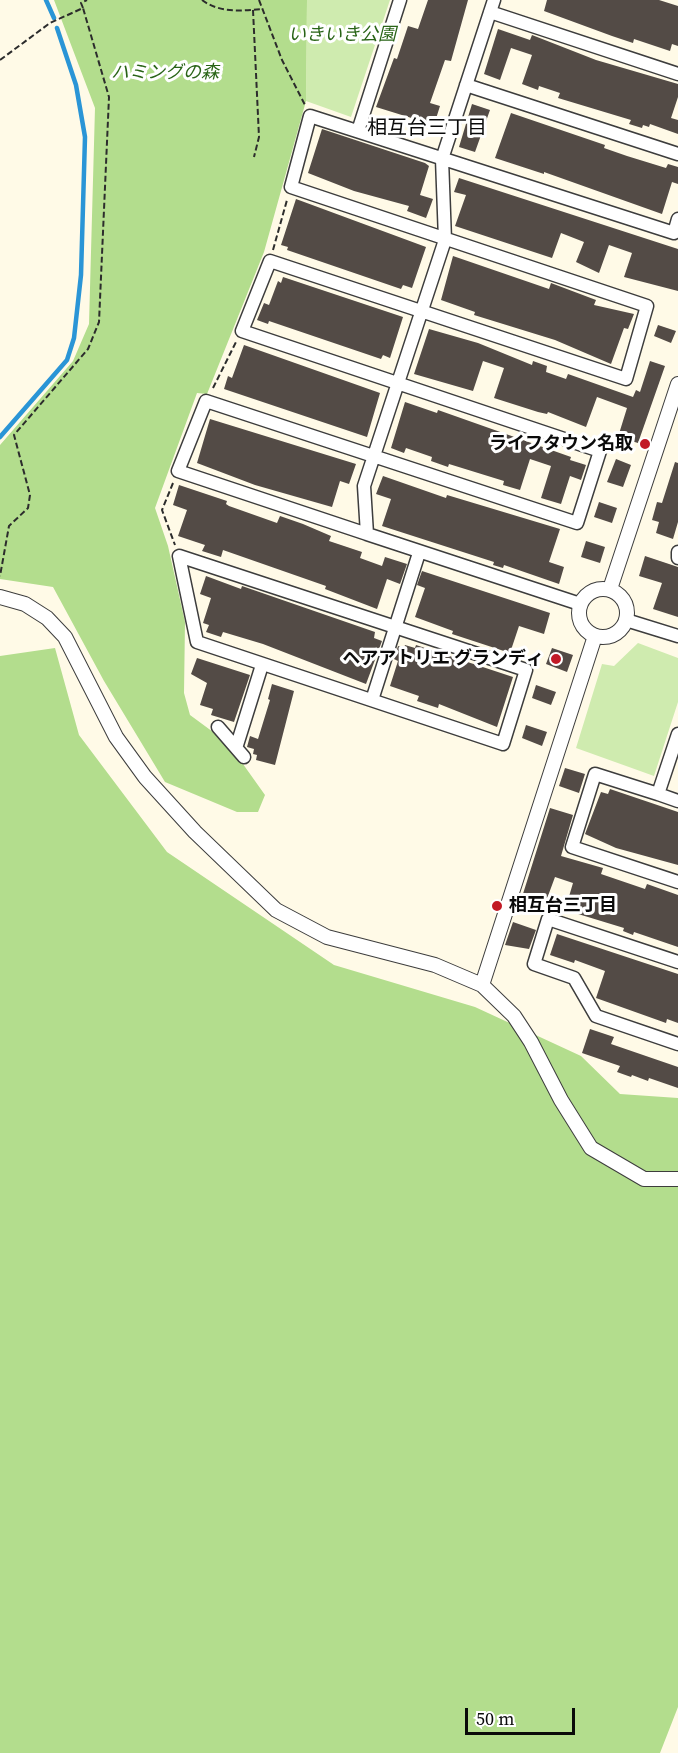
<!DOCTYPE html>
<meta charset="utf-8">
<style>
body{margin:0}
#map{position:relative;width:678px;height:1753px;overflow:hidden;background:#fffae7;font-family:"Source Serif 4",serif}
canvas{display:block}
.scale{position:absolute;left:465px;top:1708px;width:110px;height:27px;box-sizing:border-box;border:3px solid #0a0a0a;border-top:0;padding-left:8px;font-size:18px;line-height:21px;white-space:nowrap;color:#0a0a0a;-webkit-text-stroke:4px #fff;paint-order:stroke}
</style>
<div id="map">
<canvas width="678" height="1753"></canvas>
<div class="scale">50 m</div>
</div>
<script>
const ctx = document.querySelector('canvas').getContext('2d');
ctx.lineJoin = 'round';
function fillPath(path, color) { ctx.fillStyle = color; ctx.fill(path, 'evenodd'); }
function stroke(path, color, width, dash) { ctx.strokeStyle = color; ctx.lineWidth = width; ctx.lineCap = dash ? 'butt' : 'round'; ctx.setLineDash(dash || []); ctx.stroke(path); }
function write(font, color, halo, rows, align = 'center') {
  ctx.font = font + ' "Source Serif 4","Noto Sans JP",serif'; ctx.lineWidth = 6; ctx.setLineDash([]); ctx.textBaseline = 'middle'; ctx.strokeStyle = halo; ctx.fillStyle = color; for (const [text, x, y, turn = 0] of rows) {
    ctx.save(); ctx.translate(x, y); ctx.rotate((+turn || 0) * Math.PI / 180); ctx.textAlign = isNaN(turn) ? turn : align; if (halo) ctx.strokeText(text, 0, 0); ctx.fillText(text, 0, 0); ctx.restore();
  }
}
fillPath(new Path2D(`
 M307 0H390L351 117 306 101Z
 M638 643 678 658V702L654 776 576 748 602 664 614 666Z`), '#cfebaf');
fillPath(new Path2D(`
 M54 0H307L306 101 264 252 207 394 197 393 155 508 168 546 185 622 184 693 190 715 228 743 265 795 258 812H237L165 782 104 681 53 587 0 579V445L73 361 89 324 95 108Z
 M55 648 79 735 167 852 334 965 475 1007 581 1056 620 1094 678 1098V1707L660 1753H0V656Z`), '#b3dd8d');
stroke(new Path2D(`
 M46 0 54 18
 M0 437 67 360 74 338 81 275 85 137 76 85 57 28`), '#2a95d6', 4.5);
fillPath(new Path2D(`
 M428 0H468L451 61 445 60 430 103 440 106 434 125 376 107 394 58 397 59 408 26 418 29Z
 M547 0H659L678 6V46L672 44 670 51 634 39 633 43 612 36 544 11Z
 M498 29 530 40 532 35 596 60 678 84V97L671 118 678 120V134L650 124 649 127 643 125 642 128 629 124 631 120 558 98 560 93 539 86 538 90 522 84 532 55 511 48 500 80 484 74Z
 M472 104 490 110 475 152 459 147Z
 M511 113 605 145 604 148 627 156 666 168 668 164 678 167V184L672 182 662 214 544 172V174L495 158Z
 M322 129 425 163 429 166 420 195 433 199 426 218 407 211 409 206 354 191 308 173Z
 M459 178 678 249V291L624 277 632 253 609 245 599 273 576 262 584 242 561 233 552 258 455 226 466 195 454 192Z
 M296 199 426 247 412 288 403 285 401 289 287 250 288 247 281 245Z
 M453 256 549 289 551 283 596 300 594 305 634 314 628 329 624 328 611 364 555 340 474 315 475 312 441 300Z
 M283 277 403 317 390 358 383 355 381 359 269 321 268 324 257 320 264 303 269 305 278 281 281 283Z
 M658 325 676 331 671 343 654 336Z
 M429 329 478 343 532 365 533 361 547 366 546 372 566 379 568 374 633 397 636 390 640 392 650 361 665 366 638 443 618 437 627 408 597 397 586 427 548 412 547 414 538 412 494 398 504 368 483 361 473 391 414 374Z
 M244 345 380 393 367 437 224 389 228 376 232 378Z
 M405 402 437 413 438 410 571 457 570 460 586 465 581 480 570 476 561 504 541 498 551 466 530 459 520 490 503 485 504 481 449 464 448 467 431 461 432 457 406 448 404 453 391 448Z
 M210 419 356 464 349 484 340 481 332 507 255 485 197 463Z
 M616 459 631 465 623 487 607 482Z
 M675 462 678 463V522L673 539 656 533 659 522 652 520 657 502 662 503Z
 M383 476 446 498 447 495 560 529 549 562 564 567 559 584 504 565 503 568 493 565 494 562 382 526 391 499 376 494Z
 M179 485 227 501 226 504 229 506 277 523 280 516 303 524 331 536 329 541 362 552 360 558 382 566 385 557 407 564 400 584 387 579 377 609 325 589 326 586 223 550 221 557 202 551 205 545 178 536 187 510 173 505Z
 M599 502 617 508 612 523 594 517Z
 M586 541 605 547 600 563 581 557Z
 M645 556 678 567V617L653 609 662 583 639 576Z
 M422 571 550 613 544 634 519 626 510 653 452 634 453 631 415 617 425 588 417 585Z
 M206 576 241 589 242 586 375 632 374 638 382 641 366 684 263 644 223 632 221 637 206 632 209 625 203 623 211 598 200 594Z
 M405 645 415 648 416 645 513 677 497 727 439 704 438 708 417 701 419 696 390 686 398 661 394 659 398 646 404 648Z
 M552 648 573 655 567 672 546 664Z
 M197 658 250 675 234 722 211 715 213 709 200 705 207 683 191 674Z
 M272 684 294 691 275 765 256 760 257 755 253 754 254 749 247 747 250 736 258 739 270 700 268 699Z
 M536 685 556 692 551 705 532 698Z
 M526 725 547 732 542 746 522 738Z
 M565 768 585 774 579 793 559 786Z
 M610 789 678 812V865L616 848 585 834 601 792 608 794Z
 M550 808 573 815 561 856 603 868 601 874 645 889 647 884 678 895V947L634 932 633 935 623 931 624 928 565 910 573 883 555 877 545 904 522 897Z
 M513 922 536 930 529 949 505 945Z
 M557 934 678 974V1023L667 1019 666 1023 596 998 605 971 575 960 574 963 550 955Z
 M590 1029 614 1037 611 1044 678 1067V1088L649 1078 648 1081 632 1075 631 1077 617 1072 620 1066 582 1053Z`), '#534b46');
const minor = new Path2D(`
 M494 0 442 159 445 240 364 486 367 534 580 604
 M490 12 678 74
 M466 85 678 154
 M358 131 400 0
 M367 534 178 471 206 401 577 523 600 451 242 331 270 261 626 379 647 306 291 187 310 116 674 233 678 219
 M678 552V558
 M179 556 526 670 503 744 197 642Z
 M626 620 678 636
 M372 700 419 553
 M218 727 244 757
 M678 734 658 794 595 774 572 847 678 882
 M237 745 262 665
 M658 794 678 801
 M678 962 548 919 534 964 574 978 596 1016 678 1044`);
const tertiary = new Path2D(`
 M579 613a24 24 0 1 1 48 0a24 24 0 1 1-48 0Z
 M610 589 678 384
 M0 597 25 604 47 618 65 637 116 737 145 777 195 832 276 910 327 937 435 965 482 985 514 1016 531 1042 561 1100 591 1148 644 1179H678
 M482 985 595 636`);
stroke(minor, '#3d3d3d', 15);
stroke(tertiary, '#3d3d3d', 16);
stroke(new Path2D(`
 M202 0C219 13 242 11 263 9
 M259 0 282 60 305 105
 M83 8 81 3 87 0
 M253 10 259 137 254 157
 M0 60 50 23 83 8 109 97 99 322 88 349 14 435 30 495 28 508 9 526 0 576
 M273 250 287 200
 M213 388 236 342
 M173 483 162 510 175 545`), '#2c2c2c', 2, [6, 3]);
stroke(minor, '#fff', 12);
stroke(tertiary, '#fff', 14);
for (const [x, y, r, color] of [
 [645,444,6,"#c21a26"],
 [556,659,6,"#c21a26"],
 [497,906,6,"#c21a26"]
]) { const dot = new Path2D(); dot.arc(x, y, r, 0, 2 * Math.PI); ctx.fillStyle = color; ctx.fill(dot); stroke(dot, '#fff', 2); }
write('italic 18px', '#296417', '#fff', [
 ["いきいき公園",342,35],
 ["ハミングの森",165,73]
]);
write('bold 18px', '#0a0a0a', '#fff', [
 ["ライフタウン名取",633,444],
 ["ヘアアトリエ グランディ",544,659],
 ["相互台三丁目",509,906,"left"]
], 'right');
write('20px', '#0a0a0a', '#fff', [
 ["相互台三丁目",427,129]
]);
</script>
